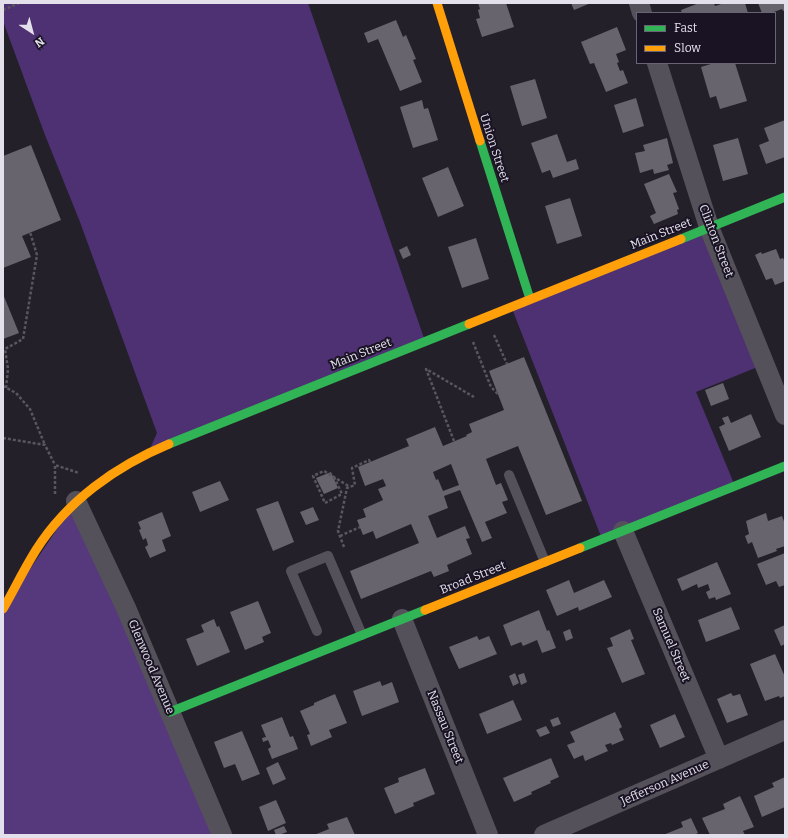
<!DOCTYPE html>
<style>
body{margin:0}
#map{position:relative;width:788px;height:838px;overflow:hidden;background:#24202a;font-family:Bitter,serif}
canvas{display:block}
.frame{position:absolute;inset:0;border:4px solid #e3dfeb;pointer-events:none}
.legend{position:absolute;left:636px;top:12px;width:140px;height:52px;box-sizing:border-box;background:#1a1324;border:1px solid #6a6574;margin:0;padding:5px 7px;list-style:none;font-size:12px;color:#e3dfeb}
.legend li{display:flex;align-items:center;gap:8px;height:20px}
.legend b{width:20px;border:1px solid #6a6574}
.north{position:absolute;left:12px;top:12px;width:40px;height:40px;-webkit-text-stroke:3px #1a1324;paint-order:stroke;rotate:144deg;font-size:11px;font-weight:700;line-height:16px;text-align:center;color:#e3dfeb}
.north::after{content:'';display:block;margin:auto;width:14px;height:18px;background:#e3dfeb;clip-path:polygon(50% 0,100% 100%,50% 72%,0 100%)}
</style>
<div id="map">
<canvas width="788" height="838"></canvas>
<div class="frame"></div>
<ul class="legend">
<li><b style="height:5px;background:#30b455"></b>Fast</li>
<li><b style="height:5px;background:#ff9f0a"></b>Slow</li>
</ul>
<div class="north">N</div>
</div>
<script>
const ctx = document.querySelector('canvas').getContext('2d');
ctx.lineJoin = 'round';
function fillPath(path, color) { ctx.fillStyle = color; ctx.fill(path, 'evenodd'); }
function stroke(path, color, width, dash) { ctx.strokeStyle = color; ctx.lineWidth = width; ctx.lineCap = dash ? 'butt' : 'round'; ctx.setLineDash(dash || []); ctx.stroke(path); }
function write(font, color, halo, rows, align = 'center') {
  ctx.font = font + ' Bitter,serif'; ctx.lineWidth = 4; ctx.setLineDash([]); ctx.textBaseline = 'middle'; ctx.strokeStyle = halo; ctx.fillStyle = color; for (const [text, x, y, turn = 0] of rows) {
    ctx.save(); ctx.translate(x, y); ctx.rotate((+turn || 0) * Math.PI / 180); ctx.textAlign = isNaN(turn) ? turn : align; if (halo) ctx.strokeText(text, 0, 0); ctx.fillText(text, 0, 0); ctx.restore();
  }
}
fillPath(new Path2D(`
 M3 3H308L425 341 148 453 157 433 80 222 45 135 3 21Z
 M709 227 765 364 696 392 735 486 602 539 511 306Z`), '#4e3173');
fillPath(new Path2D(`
 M76 501 222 835H3V609Z`), '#56397c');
fillPath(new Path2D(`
 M478 3H506L514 27 482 37 476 19 480 18 478 10 480 9Z
 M571 3H591L574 10Z
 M699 3H703L704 4 714 3 715 6 724 3H745L748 13H682L681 10Z
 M758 3H785V10L783 11 782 9 771 13H762Z
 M396 20 403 37 406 35 416 59 413 60 422 82 400 91 378 39 368 43 364 33Z
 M617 27 626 50 616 54 619 62 617 63 620 71 623 70 628 83 606 92 594 63 590 64 581 42Z
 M714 63H735L747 101 720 109 716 96 710 98 701 67Z
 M535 79 547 118 522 126 510 86Z
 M636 98 644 126 623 133 614 105Z
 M422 100 424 109 428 108 438 140 413 148 400 107Z
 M785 120V157L766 164 759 145 769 141 764 128Z
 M557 134 567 162 576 159 579 169 553 178 550 170 542 173 531 143Z
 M667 138 673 163 667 165 669 170 654 174 653 169 640 173 635 153 645 151 643 145Z
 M738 138 748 174 723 181 713 145Z
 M31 145 61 220 22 236 31 257 3 268V156Z
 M448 167 464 206 438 217 422 178Z
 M669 174 677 192 673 193 679 209 677 210 678 214 654 224 650 216 656 213 644 184Z
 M570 198 582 236 557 244 545 206Z
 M476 238 489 279 462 288 448 247Z
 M407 246 411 255 403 259 399 250Z
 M776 249 780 259 783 258 785 262V281L775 285 772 278 766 280 755 255 761 252 762 254Z
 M3 294 19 333 3 339Z
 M524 357 582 501 546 515 518 446 486 459 496 485 501 483 508 500 502 502 507 513 485 522 492 538 482 542 460 490 444 496 448 508 428 516 437 538 465 526 470 538 466 539 472 554 447 565 449 571 434 577 431 571 361 599 350 571 419 543 411 524 376 539 373 531 363 535 357 520 366 517 363 509 383 500 378 489 386 486 383 479 365 486 358 467 409 446 406 439 435 427 443 446 467 436 466 435 472 432 469 424 504 410 489 371ZM451 464 459 485 443 491 438 479 436 480 433 472Z
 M723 383 729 399 711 406 705 390Z
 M751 414 761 437 729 451 719 427 725 424 722 418 728 416 731 423Z
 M331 472 338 488 324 494 316 478Z
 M220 481 229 500 200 512 192 492Z
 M278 501 294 542 273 551 256 509Z
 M313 507 319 520 306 525 300 512Z
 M162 512 171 536 162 540 166 551 150 558 145 547 148 545 146 538 143 540 139 530 141 529 138 522Z
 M766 513 768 521 782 516 785 524V546L776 549 777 551 758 558 752 542 748 544 745 536 749 534 746 521Z
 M785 553V585L779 587 776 581 766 585 757 564Z
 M717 562 731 594 716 600 715 597 709 599 706 592 710 590 708 584 698 588 697 584 682 591 677 579Z
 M569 580 574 593 604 580 612 597 579 611 578 607 557 616 546 590Z
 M258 601 271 633 262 637 264 642 245 650 230 612Z
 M731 607 740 629 706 642 698 620Z
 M539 610 547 631 549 630 556 648 542 653 537 640 523 646 521 642 511 646 503 625Z
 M214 619 217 627 219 626 230 652 197 666 186 639 204 632 201 625Z
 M785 625V644L781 646 774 630Z
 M570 629 573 638 566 641 563 632Z
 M630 629 634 639 631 640 645 674 622 683 607 648 613 646 610 638Z
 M477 636 479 640 489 636 497 654 459 669 449 647Z
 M775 654 785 677V696L780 698 779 696 765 701 750 664Z
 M515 673 519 683 513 686 509 676Z
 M524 673 527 682 521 685 518 675Z
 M380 681 382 686 392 682 399 702 362 716 353 691Z
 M731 693 733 696 740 694 748 715 727 723 717 699Z
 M335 694 347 723 329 730 332 737 311 746 307 735 310 734 300 711 314 705V703Z
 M513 700 522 720 487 734 479 714Z
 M615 712 622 727 619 729 624 740 612 745 611 743 605 745 608 751 585 761 583 755 574 759 567 745 575 742 570 732Z
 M675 714 685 737 660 748 650 725Z
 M282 717 290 737 293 736 298 749 272 759 268 749 271 747 268 740 263 742 262 738 266 737 261 725Z
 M558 717 561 724 553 727 550 720Z
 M546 726 550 733 540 737 536 730Z
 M242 731 260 774 242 781 235 764 224 768 214 742Z
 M551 758 559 777 550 781 551 783 531 792 532 794 514 802 503 778Z
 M278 762 286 779 273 785 266 768Z
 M425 768 435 794 413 803 414 806 395 814 384 788 399 782 398 778Z
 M785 777V807L762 817 754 796 774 787 772 783Z
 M740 796 754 827 743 831 745 835H710L702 818 725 809 723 804Z
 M276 800 286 823 268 831 259 807Z
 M347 817 355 835H314L329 829 327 824Z
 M691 818 698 833 694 835H663L683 827 681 822Z
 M284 826 287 832 279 835H276L274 830Z`), '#67646d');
stroke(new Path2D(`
 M3 10 19 3
 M494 335 507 364
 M473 342 491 387 498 394
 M3 386 16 393 30 409 45 445
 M6 388 8 369 5 349 23 339 37 255 30 232
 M3 438 45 445 55 465
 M454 441 426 369 474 397
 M334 477 342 494 325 503 313 476 324 471 350 487
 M55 494V465L79 473
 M340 536 360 527
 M344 547 338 531 347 488 355 485 352 468 369 460 370 462`), '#59565d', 2.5, [3, 2]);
stroke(new Path2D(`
 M509 475 545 562
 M317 631 291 571 328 556 362 635`), '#55515a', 10);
stroke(new Path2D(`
 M639 3 642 13
 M657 63 709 227 785 415
 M76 501 126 608 222 835
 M623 531 719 759
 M402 619 488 835
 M544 835 785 730`), '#55515a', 20);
stroke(new Path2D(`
 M480 141 530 299
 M681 239 785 197
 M169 444 469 324
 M580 548 785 466
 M170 712 425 610`), '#30b455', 9);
stroke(new Path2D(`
 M437 3 480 141
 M469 324 681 239
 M3 609C14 590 24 569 36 550 67 501 116 466 169 444
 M425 610 580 548`), '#ff9f0a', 9);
write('12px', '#e3dfeb', '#1a1324', [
 ["Union Street",494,148,72],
 ["Main Street",661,234,-22],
 ["Clinton Street",716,241,69],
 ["Main Street",361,354,-22],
 ["Broad Street",473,578,-22],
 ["Samuel Street",671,645,67],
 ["Glenwood Avenue",151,667,67],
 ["Nassau Street",445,727,68],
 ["Jefferson Avenue",665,783,-24]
]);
</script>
